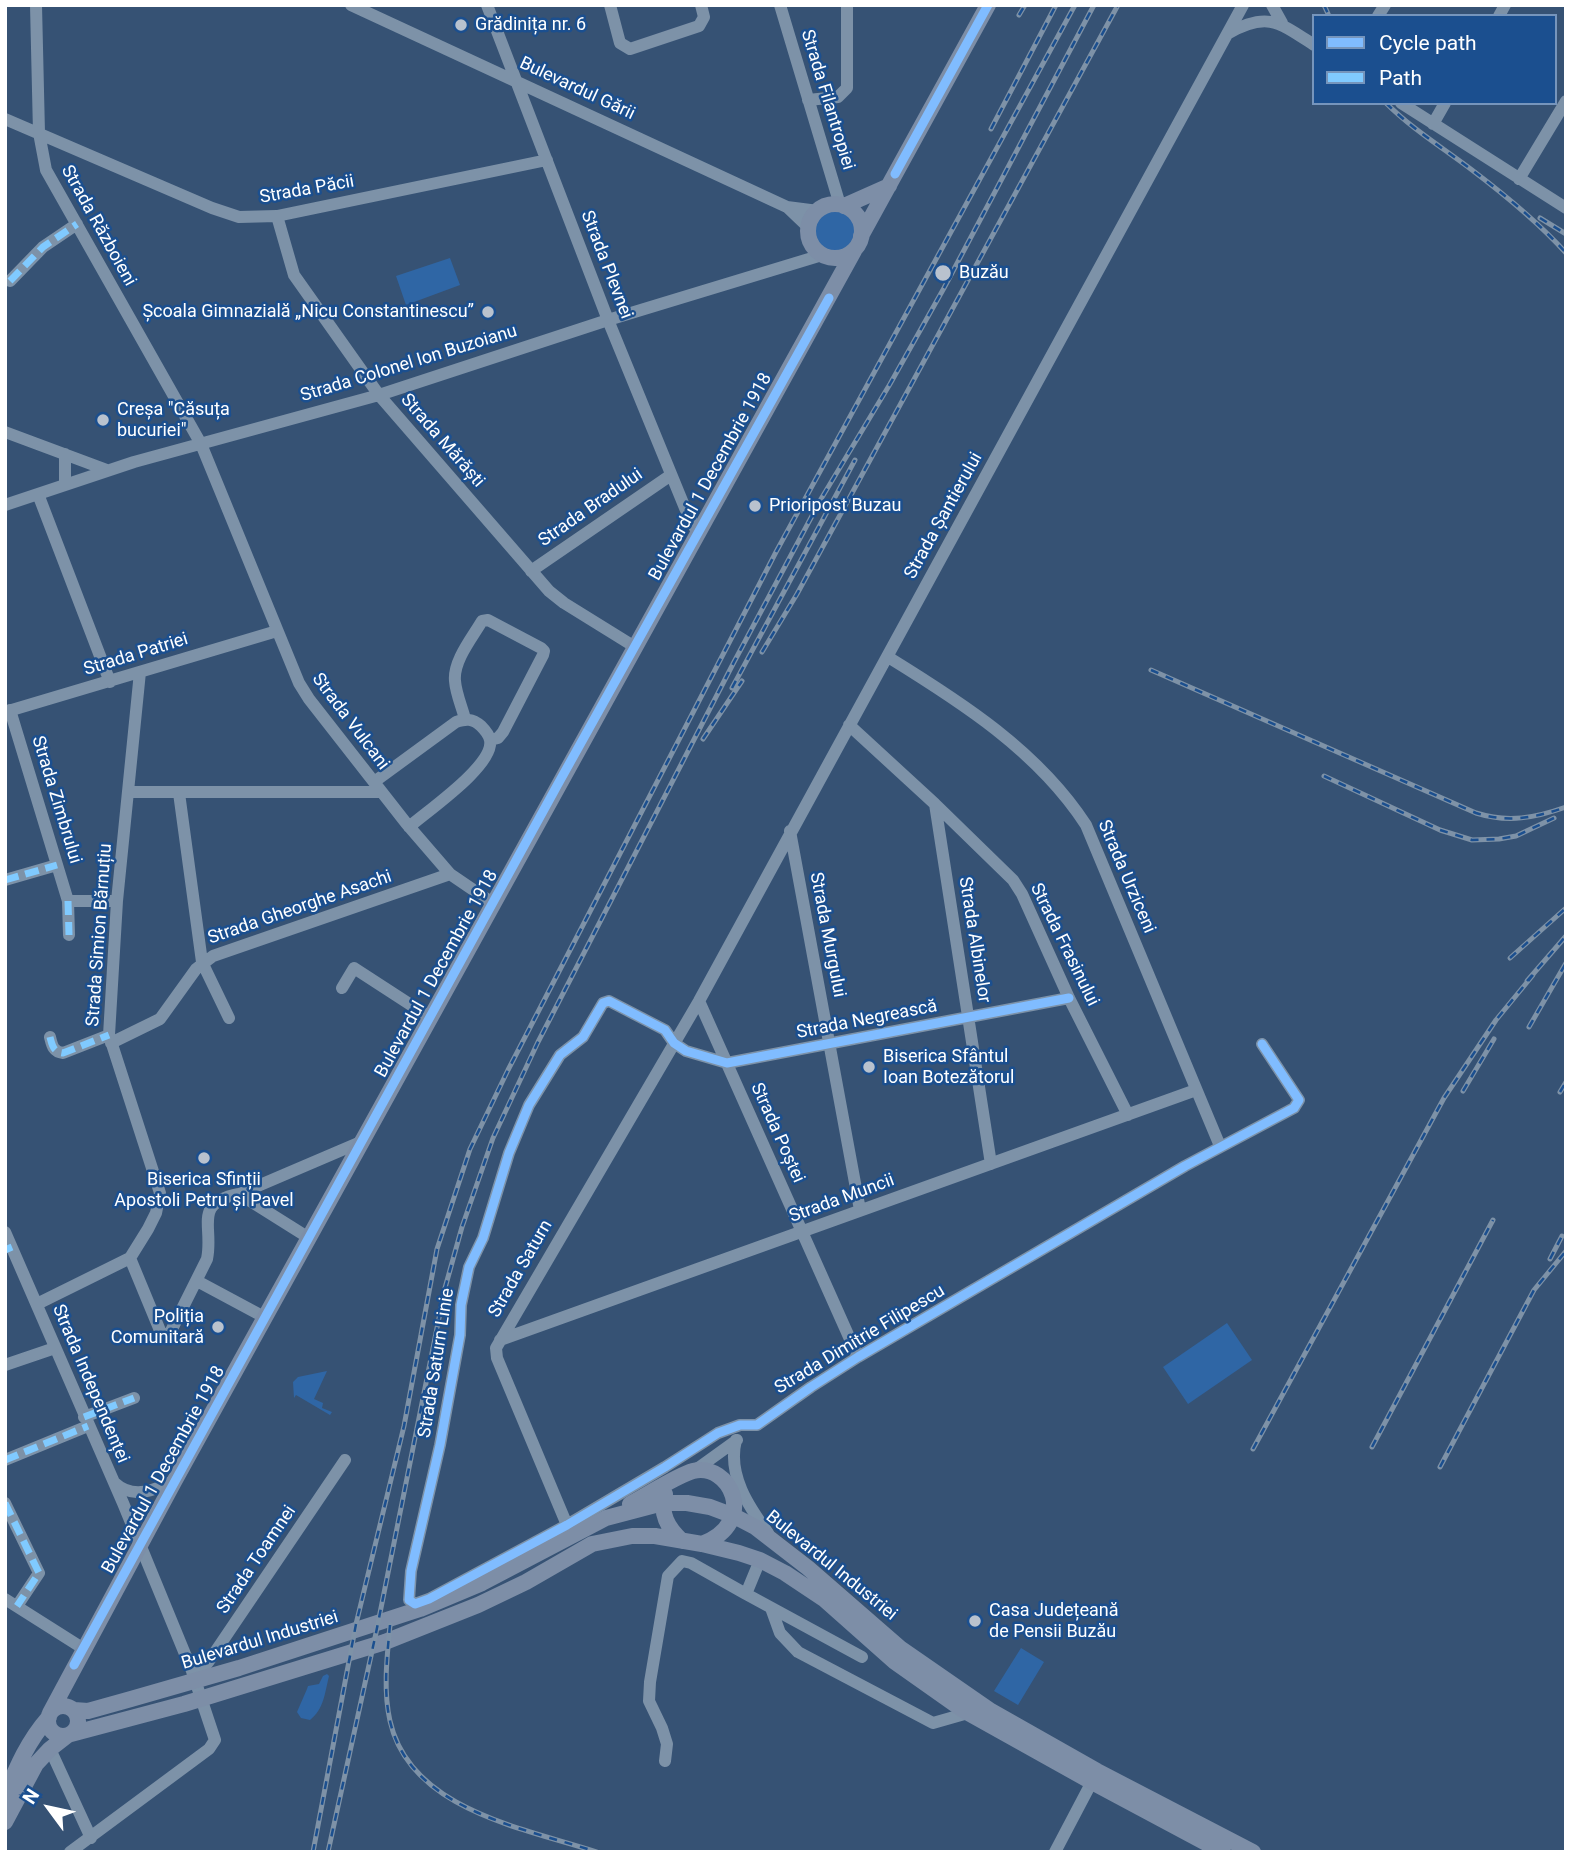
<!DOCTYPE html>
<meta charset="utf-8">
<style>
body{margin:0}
#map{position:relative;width:1571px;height:1857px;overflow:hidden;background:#365274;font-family:Roboto,sans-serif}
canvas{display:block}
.frame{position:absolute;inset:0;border:7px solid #fff;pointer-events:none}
.legend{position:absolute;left:1312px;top:14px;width:245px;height:91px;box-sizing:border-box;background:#1b4f8f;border:2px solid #7695bc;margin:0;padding:9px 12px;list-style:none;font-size:21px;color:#fff}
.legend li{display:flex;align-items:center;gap:14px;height:35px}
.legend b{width:35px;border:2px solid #7695bc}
.north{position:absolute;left:14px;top:1773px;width:70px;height:70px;-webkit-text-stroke:5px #1b4f8f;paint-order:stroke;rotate:303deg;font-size:19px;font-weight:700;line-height:28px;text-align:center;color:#fff}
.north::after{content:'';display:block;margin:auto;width:24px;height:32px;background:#fff;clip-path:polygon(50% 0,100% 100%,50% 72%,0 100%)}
</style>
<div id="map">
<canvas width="1571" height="1857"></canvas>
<div class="frame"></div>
<ul class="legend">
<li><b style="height:9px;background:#80bcff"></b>Cycle path</li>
<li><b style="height:9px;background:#80caff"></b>Path</li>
</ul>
<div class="north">N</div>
</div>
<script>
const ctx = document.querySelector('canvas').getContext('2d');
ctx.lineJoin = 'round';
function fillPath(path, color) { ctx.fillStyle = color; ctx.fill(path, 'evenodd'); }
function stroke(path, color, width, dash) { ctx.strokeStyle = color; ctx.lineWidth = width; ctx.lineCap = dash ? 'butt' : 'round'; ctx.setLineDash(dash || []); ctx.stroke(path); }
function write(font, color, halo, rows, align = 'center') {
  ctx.font = font + ' Roboto,sans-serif'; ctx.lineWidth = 5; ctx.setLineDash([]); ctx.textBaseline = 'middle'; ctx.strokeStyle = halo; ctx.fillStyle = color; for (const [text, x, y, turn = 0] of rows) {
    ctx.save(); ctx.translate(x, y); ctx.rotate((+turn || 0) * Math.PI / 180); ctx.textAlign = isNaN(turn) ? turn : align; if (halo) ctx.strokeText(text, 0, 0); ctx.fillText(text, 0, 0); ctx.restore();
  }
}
fillPath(new Path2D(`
 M814 231a21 21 0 1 1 42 0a21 21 0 1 1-42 0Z
 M450 258 460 285 406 305 396 276Z
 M1227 1323 1252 1360 1188 1404 1163 1367Z
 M327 1371 314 1399 323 1403 322 1408 332 1412 330 1415 296 1395 294 1398 293 1382 298 1377Z
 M1021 1648 1044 1662 1018 1705 994 1691Z
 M327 1674 329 1676C325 1692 324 1709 310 1720L301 1718 297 1712 307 1689 308 1686 319 1684 323 1676Z`), '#2f66a5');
stroke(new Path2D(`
 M36 5 39 133 46 170 201 444 299 683 309 699 406 823 450 874 494 904
 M351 5 787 207 818 211
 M487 5 608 320 685 508 698 534
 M610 5 620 43 630 49 699 26 704 17 701 5
 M780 5 840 205
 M1272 5 1282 23
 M1378 16 1385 5
 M1499 16 1505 5
 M1227 34C1267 11 1279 22 1314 45
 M808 100 838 97 847 88V5
 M1401 103 1566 208
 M5 119 212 208 239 217 277 216 547 160
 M1433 124 1445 103
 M1519 179 1566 101
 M787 207 808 227
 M277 216 294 275 379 395 549 591 564 603 635 647
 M10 281 43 247 77 224
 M5 432 107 470
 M65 485V454
 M38 494 110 682
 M5 505 134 462 379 395 608 320 822 255
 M531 571 671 475
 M888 657C961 702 1038 751 1086 825L1220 1146
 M10 710 68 901H117
 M5 712 277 631
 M465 719C462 707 456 694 455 681 453 661 472 638 482 621L488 620 541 648 544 651 543 655 503 732 498 738 490 740
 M849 725 935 804 1013 880 1022 894 1069 998 1128 1115
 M374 782 456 722C466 719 472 718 481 726 484 729 489 735 490 740 495 765 427 811 409 827
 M130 792H381
 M179 793 202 962 229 1018
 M935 804 991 1164
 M790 831 860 1210
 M5 880 57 865
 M68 901 69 935
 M342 988 354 968 431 1018
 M1069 998 727 1063 686 1051 674 1043 665 1030 609 1001 603 1003 583 1037 560 1055 529 1105 509 1153 483 1238 469 1267 461 1305 460 1335 440 1445 411 1571 409 1600 415 1604 429 1599 567 1525 665 1467 718 1433 740 1425H757L811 1387 858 1357 1185 1166 1294 1108 1299 1100 1262 1044
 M699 1001 858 1357
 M50 1037C52 1045 53 1052 63 1053L109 1035
 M111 1043 160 1019 196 969 213 956 450 874
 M239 1194 309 1238
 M5 1232 123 1503 192 1671 215 1740 209 1749 70 1852
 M130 1258 161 1333 169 1335 207 1259C214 1226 192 1203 239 1194L363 1141
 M197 1281 266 1318
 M37 1304 130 1258 148 1229 156 1213 160 1193 109 1035 117 901 140 672
 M500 1340 1196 1090
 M5 1365 55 1348
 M84 1417 134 1398
 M736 1440C727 1475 749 1507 768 1533
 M5 1460 88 1426
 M694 1471 737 1440
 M115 1483C133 1500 156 1490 175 1480
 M5 1503 39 1573 17 1606
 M567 1525 497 1358 496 1348 699 1001 1243 5
 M746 1594 862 1657
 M5 1599 84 1649
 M771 1608 780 1633 798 1652 933 1723 968 1713
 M192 1671H201L209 1661 345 1460
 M50 1749 91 1838
 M665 1761 667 1744 662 1728 649 1701 650 1682 668 1576 682 1561 691 1563 746 1594 760 1560
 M1055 1852 1096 1774`), '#7d92a8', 12);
stroke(new Path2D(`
 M808 231a27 27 0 1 1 54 0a27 27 0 1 1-54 0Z
 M844 206 889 186
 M861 236 988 5
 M665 1494C660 1514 667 1527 682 1541
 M630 1504C645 1496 678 1475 693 1471 730 1462 759 1522 702 1544
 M48 1721a15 15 0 1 1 30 0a15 15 0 1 1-30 0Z
 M74 1710 88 1711 131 1699 239 1668 420 1609 482 1583 606 1518 663 1503H687L710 1507 734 1516 755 1527 808 1568 900 1648 991 1711 1097 1771 1253 1852
 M50 1713 175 1480 854 251
 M71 1734 184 1704 385 1642 478 1605 526 1582 592 1544 632 1536H655L702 1544 739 1553 760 1560 785 1573 824 1599 895 1662 963 1710 1092 1782 1223 1852
 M5 1796C17 1766 28 1741 49 1717
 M5 1822 36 1764 50 1749 68 1735`), '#7d8ea7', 16);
const rail = new Path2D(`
 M1324 5 1329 16
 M1019 15 1025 5
 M1386 103C1412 129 1443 148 1472 170 1505 195 1538 222 1566 253
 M991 129 1056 5
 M1540 218 1566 234
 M762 652 797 594 1118 5
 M1151 670 1476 813C1508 823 1535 818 1566 807
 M732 688 855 460
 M703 739 742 681
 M1324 776 1440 830 1472 840 1499 839 1516 836 1554 818
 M1510 958 1566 908
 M1527 981 1566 936
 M1529 1027 1566 963
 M1463 1091 1494 1039
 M1560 1092 1566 1082
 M1550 1259 1562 1236
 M1372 1447 1493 1220
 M1253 1449 1444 1098 1496 1020 1533 975
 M1440 1467 1534 1290 1566 1251
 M390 1625C387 1657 383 1690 390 1721 410 1810 524 1828 597 1852
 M313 1852 356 1624 404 1426 437 1249 470 1149 508 1070 776 552 1075 5
 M328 1852 376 1633 445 1288 462 1227 493 1138 538 1042 734 662 821 499 890 384 944 288 1094 5`);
stroke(rail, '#7e92a7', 5);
stroke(rail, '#1b4f8f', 2.5, [8]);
stroke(new Path2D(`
 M10 281 43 247 77 224
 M5 880 57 865
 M68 901 69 935
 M50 1037C52 1045 53 1052 63 1053L109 1035
 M5 1250 12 1247
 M84 1417 134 1398
 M5 1460 88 1426
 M5 1503 39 1573 17 1606`), '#80caff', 7, [14, 7]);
stroke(new Path2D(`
 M895 174 988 5
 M1069 998 727 1063 686 1051 674 1043 665 1030 609 1001 603 1003 583 1037 560 1055 529 1105 509 1153 483 1238 469 1267 461 1305 460 1335 440 1445 411 1571 409 1600 415 1604 429 1599 567 1525 665 1467 718 1433 740 1425H757L811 1387 858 1357 1185 1166 1294 1108 1299 1100 1262 1044
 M74 1665 558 784 829 298`), '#80bcff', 9);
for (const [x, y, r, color] of [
 [461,25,7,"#b9c2ce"],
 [943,273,9,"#b9c2ce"],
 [488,312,7,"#b9c2ce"],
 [103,420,7,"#b9c2ce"],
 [755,506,7,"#b9c2ce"],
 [869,1067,7,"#b9c2ce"],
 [204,1158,7,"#b9c2ce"],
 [218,1327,7,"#b9c2ce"],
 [975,1621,7,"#b9c2ce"]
]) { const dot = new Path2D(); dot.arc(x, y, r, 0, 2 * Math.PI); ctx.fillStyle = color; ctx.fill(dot); stroke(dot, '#1b4f8f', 2.5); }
write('18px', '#fff', '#1b4f8f', [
 ["Grădinița nr. 6",475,25],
 ["Buzău",959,273],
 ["Școala Gimnazială „Nicu Constantinescu”",474,312,"right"],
 ["Creșa \"Căsuța",117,410],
 ["bucuriei\"",117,431],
 ["Prioripost Buzau",769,506],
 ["Biserica Sfântul",883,1057],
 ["Ioan Botezătorul",883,1078],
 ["Biserica Sfinții",204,1180,"center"],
 ["Apostoli Petru și Pavel",204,1201,"center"],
 ["Poliția",204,1317,"right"],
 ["Comunitară",204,1338,"right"],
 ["Casa Județeană",989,1611],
 ["de Pensii Buzău",989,1632]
], 'left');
write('18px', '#fff', '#1b4f8f', [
 ["Bulevardul Gării",577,89,25],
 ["Strada Filantropiei",827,100,73],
 ["Strada Păcii",307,190,-10],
 ["Strada Războieni",98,226,61],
 ["Strada Plevnei",606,265,69],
 ["Strada Colonel Ion Buzoianu",409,364,-17],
 ["Strada Mărăști",442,441,49],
 ["Bulevardul 1 Decembrie 1918",711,477,-61],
 ["Strada Bradului",591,508,-35],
 ["Strada Șantierului",944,516,-61],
 ["Strada Patriei",136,655,-17],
 ["Strada Vulcani",350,722,53],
 ["Strada Zimbrului",56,800,73],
 ["Strada Urziceni",1126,877,67],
 ["Strada Gheorghe Asachi",300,908,-19],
 ["Strada Simion Bărnuțiu",100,935,-86],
 ["Strada Murgului",827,935,79],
 ["Strada Albinelor",974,940,81],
 ["Strada Frasinului",1064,945,64],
 ["Bulevardul 1 Decembrie 1918",437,974,-61],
 ["Strada Negrească",867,1020,-11],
 ["Strada Poștei",777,1133,66],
 ["Strada Muncii",842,1199,-20],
 ["Strada Saturn",521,1269,-60],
 ["Strada Dimitrie Filipescu",860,1340,-31],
 ["Strada Saturn Linie",437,1363,-81],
 ["Strada Independenței",90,1384,67],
 ["Bulevardul 1 Decembrie 1918",164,1470,-61],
 ["Strada Toamnei",257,1560,-56],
 ["Bulevardul Industriei",831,1566,39],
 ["Bulevardul Industriei",260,1641,-17]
]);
</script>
